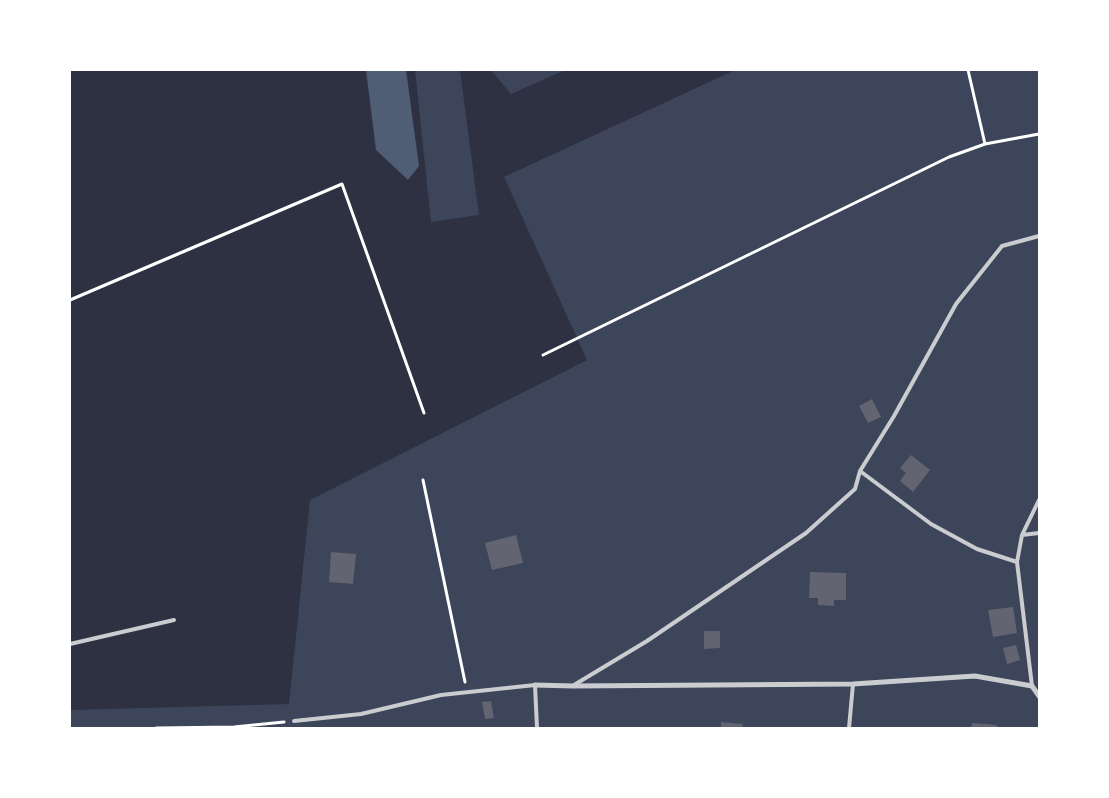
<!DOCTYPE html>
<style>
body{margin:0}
#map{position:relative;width:1109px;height:798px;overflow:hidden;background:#2d3142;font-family:"Golos Text",sans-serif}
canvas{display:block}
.frame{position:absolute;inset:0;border:71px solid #fff;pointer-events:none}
</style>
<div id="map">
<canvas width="1109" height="798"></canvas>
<div class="frame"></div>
</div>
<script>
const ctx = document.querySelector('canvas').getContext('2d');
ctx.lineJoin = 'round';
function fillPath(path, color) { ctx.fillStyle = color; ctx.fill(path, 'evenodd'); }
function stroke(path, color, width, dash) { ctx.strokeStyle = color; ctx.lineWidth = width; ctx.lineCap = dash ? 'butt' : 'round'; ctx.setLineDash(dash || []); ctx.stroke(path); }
fillPath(new Path2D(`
 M415 70H460L479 215 431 222Z
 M491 70H565L511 94Z
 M735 70H1039V728H70V710L289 704 310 500 587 360 504 177Z`), '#3c4559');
fillPath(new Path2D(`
 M366 70H406L419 166 408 180 376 150Z`), '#4f5d75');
fillPath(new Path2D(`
 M872 399 881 417 868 423 859 406Z
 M911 455 930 470 913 492 900 481 906 473 900 468Z
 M516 535 523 563 492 570 485 543Z
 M331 552 356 554 353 584 329 582Z
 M810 572 846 573V600H834V606L818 605V598H809Z
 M1013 607 1017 633 993 637 988 610Z
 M704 631H720V648L704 649Z
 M1016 645 1020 660 1007 664 1003 648Z
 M491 701 494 718 485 719 482 702Z
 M721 722 743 724 742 728H721Z
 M972 723 997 725V728H971Z`), '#626471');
stroke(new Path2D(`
 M968 70 985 144
 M70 300 342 184 424 413
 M543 355 949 157 985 144 1039 134
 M423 480 465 682
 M156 728 234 727 284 722`), '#fff', 3);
stroke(new Path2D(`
 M860 471 894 416 956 304 1002 246 1039 236
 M1022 535 1039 533
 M1017 562 1022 535 1039 500
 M70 644 174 620
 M574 685 647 641 806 533 855 489 860 471 931 524 977 549 1017 562 1032 686
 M294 721 361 714 441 695 535 685 537 728
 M849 728 853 684`), '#caccd0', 4);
stroke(new Path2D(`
 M535 685 573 686 853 684 975 676 1032 686 1039 696`), '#caccd0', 5);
</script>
